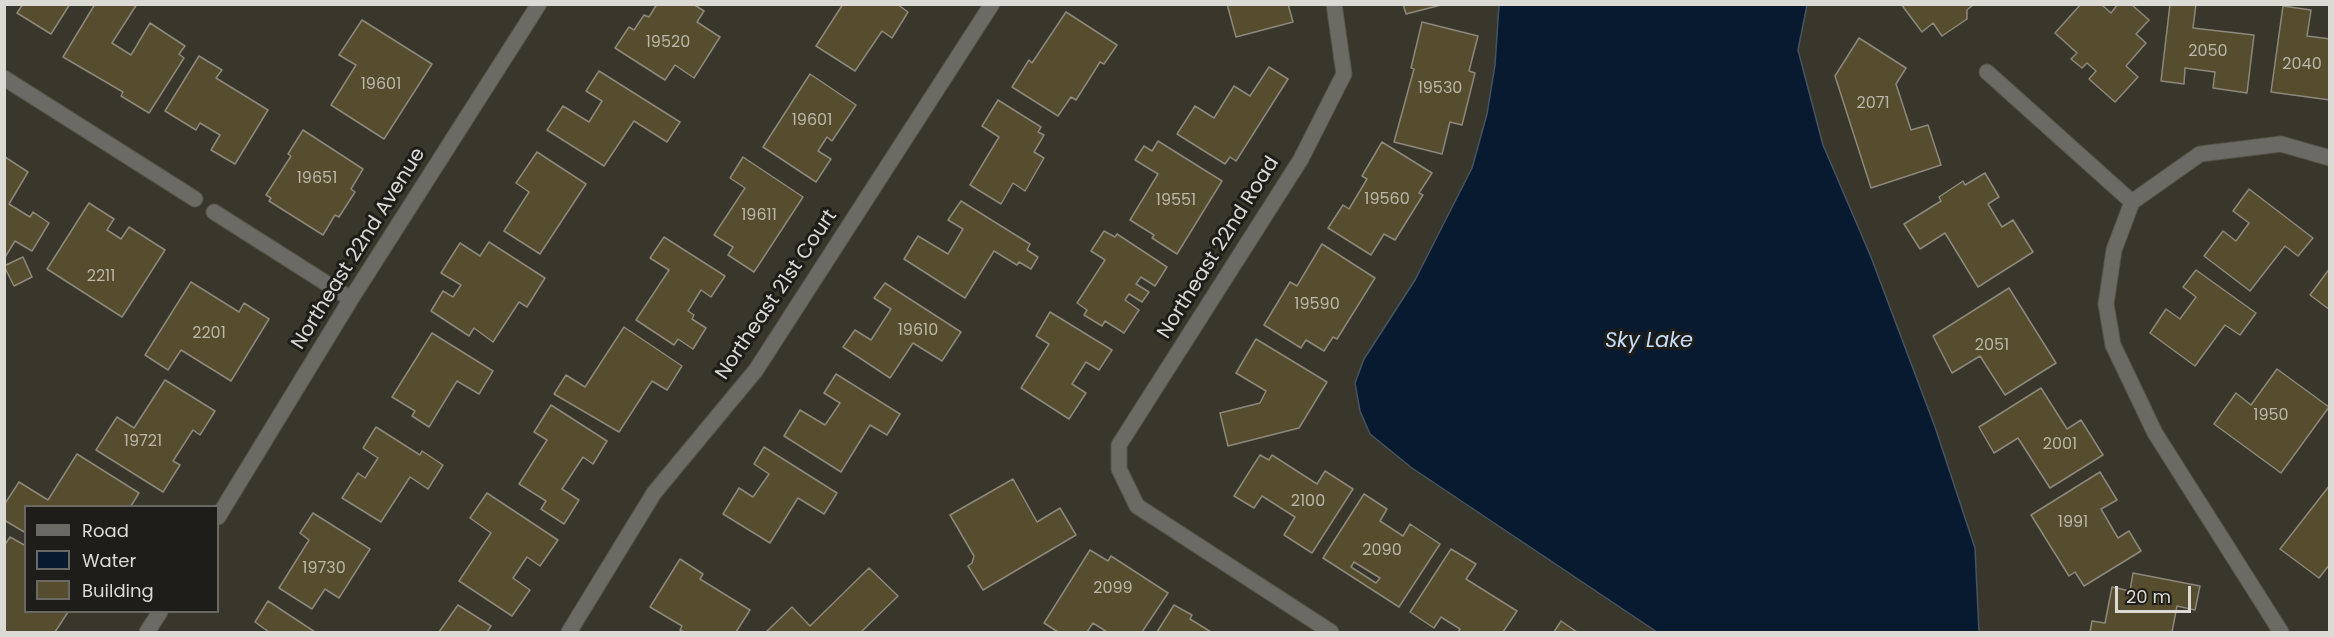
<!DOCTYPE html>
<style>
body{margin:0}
#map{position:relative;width:2334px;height:637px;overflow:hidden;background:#39362b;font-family:Poppins,sans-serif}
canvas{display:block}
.frame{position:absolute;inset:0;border:6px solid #dcdad4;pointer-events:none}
.legend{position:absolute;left:24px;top:505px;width:195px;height:108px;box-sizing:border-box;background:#1f1d19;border:2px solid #6b6964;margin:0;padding:8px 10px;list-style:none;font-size:18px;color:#dcdad4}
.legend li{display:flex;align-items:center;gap:12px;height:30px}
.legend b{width:30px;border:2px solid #6b6964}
.scale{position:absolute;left:2115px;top:586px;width:76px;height:27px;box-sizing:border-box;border:3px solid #dcdad4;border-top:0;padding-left:8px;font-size:18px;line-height:21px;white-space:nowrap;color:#dcdad4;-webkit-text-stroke:4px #1f1d19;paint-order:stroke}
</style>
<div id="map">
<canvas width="2334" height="637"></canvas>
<div class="frame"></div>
<ul class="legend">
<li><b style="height:8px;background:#6c6a65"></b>Road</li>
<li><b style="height:16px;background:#071a2f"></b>Water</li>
<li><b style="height:16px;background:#564d2e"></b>Building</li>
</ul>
<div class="scale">20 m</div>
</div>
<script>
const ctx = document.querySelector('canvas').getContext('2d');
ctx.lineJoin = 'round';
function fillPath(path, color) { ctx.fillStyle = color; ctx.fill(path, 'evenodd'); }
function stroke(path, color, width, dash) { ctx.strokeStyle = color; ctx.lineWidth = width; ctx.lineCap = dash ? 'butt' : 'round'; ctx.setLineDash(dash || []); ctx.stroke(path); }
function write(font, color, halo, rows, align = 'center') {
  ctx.font = font + ' Poppins,sans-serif'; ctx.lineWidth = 6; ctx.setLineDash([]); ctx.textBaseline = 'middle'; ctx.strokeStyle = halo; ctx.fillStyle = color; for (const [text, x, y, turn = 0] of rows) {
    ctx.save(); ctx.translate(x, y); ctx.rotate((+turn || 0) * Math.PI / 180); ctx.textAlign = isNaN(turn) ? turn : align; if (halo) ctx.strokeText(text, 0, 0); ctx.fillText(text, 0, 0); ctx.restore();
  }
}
const water = new Path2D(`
 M1499 5H1807L1798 50 1823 145 1871 257 1935 427 1975 548 1979 632H1657L1412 468 1370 434 1360 411 1355 383 1364 359 1415 280 1472 168 1487 114 1495 65Z`);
fillPath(water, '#071a2f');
stroke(water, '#475460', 1.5);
const building = new Path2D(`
 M23 4H70L51 34 17 13Z
 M95 4H137L112 43 131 55 150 23 185 46 179 54 184 58 149 113 121 96 123 92 63 57Z
 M657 4H693L704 11 697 22 720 37 694 78 675 65 665 80 615 48 629 27 634 30 644 15 649 17Z
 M843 4H897L908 12 892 38 882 31 855 71 816 46Z
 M1227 4H1288L1293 22 1236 37Z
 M1403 4H1445L1406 14Z
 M1901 4H1974L1967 10V19L1942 36 1933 23 1922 32Z
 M2081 4H2101L2111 13 2118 4H2131L2149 20 2136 34 2146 43 2126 66 2138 77 2115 102 2089 79 2096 71 2087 63 2082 68 2071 59 2077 53 2055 33Z
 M2170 4H2196L2193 28 2254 35 2247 93 2213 88 2215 72 2185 68 2184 84 2161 81Z
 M2283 6 2311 10 2307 36 2330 39V100L2271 92Z
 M1066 12 1117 45 1104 64 1100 62 1076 100 1071 97 1058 116 1012 87 1029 60 1032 63Z
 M362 20 432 64 384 139 331 105 356 65 339 55Z
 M1422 22 1478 36 1469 71 1475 73 1462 125 1450 122 1442 154 1394 142 1414 69 1411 68Z
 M1859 38 1906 68 1896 84 1911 130 1928 125 1941 165 1871 188 1835 76Z
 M199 56 222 70 216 78 268 110 235 164 211 150 220 135 200 123 196 130 165 111Z
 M1269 67 1288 79 1236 161 1230 157 1225 164 1177 134 1195 106 1214 118 1234 86 1250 96Z
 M599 71 680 122 667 142 634 121 604 166 547 130 563 106 589 122 602 101 586 91Z
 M810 74 856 105 832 141 827 137 818 151 831 159 816 182 763 147Z
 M998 100 1041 127 1038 132 1044 135 1034 152 1044 158 1025 191 1013 183 1001 204 970 185 999 137 982 126Z
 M303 130 363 169 351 189 355 192 339 217 335 215 323 235 269 201 271 198 266 195 291 156 288 154Z
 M1158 141 1222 181 1177 254 1152 238 1154 235 1130 220 1158 174 1135 160 1144 146 1152 151Z
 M1382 142 1432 173 1419 193 1423 195 1395 240 1384 234 1371 255 1328 228 1343 205 1349 209 1367 179 1362 176Z
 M537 152 586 184 540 254 504 231 529 192 516 183Z
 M5 157 28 172 9 204 30 217 33 212 49 223 32 251 15 241 4 259Z
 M743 157 803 197 754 272 728 255 733 247 714 235 745 188 730 178Z
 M1985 173 1999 197 1988 204 2002 227 2013 220 2033 252 1978 287 1945 233 1920 249 1904 224 1941 201 1939 197 1963 181 1965 185Z
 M2249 189 2313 238 2298 256 2285 246 2250 291 2204 256 2223 231 2236 241 2249 223 2233 211Z
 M961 201 1030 244 1027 250 1038 257 1031 269 1019 262 1017 265 994 251 965 298 904 259 918 236 948 254 963 229 948 220Z
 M89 203 114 219 107 230 121 239 129 227 165 250 122 317 47 269Z
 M1104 231 1115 237 1117 234 1167 267 1155 286 1141 277 1136 284 1149 292 1142 302 1129 294 1125 300 1139 310 1124 333 1105 321 1102 326 1084 315 1087 310 1077 303 1105 260 1091 251Z
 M664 237 725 276 711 297 701 290 688 311 694 315 692 319 706 328 693 349 678 339 674 345 636 320 669 270 650 258Z
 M489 242 545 278 527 307 519 302 493 342 474 328 469 336 431 311 443 291 453 297 461 285 441 273 460 243 480 256Z
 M1322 244 1375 278 1337 339 1333 337 1324 351 1306 340 1301 348 1264 325 1290 282 1297 286Z
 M23 257 32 277 14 286 4 266Z
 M2330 268V310L2310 295Z
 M2196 270 2256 313 2240 335 2225 325 2195 366 2150 333 2166 309 2180 319 2196 297 2183 287Z
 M191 282 239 312 244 303 269 319 231 381 181 350 168 370 145 355Z
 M885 283 961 332 942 361 913 343 890 378 843 347 855 330 871 340 891 309 874 298Z
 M2009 288 2056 363 2005 395 1980 356 1952 373 1933 336Z
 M1050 312 1112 350 1099 370 1086 362 1072 384 1086 393 1069 419 1021 388 1049 344 1036 336Z
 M624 327 682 366 667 390 652 381 619 432 554 394 566 375 585 387Z
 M432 333 493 371 479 394 457 381 429 427 412 416 415 411 392 397Z
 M1256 339 1327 382 1299 428 1228 446 1220 413 1260 403 1266 391 1236 373Z
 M2277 369 2329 407 2281 473 2214 424 2236 393 2251 405Z
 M836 374 900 414 887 435 870 425 841 472 784 436 800 410 825 425 840 403 824 393Z
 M165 380 215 411 200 435 193 430 173 461 180 465 163 492 96 450 117 417 134 428Z
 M2041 388 2067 429 2081 420 2103 455 2050 488 2018 438 1994 453 1979 427Z
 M551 405 607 441 593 464 583 457 562 489 579 500 564 524 541 509 546 501 519 484 547 440 534 432Z
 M376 427 420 455 422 451 443 465 428 489 410 477 381 522 342 498 358 473 365 478 378 458 363 448Z
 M764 447 837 493 824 514 798 498 770 543 723 514 739 488 753 497 769 474 754 464Z
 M77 454 139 493 131 506H26V533L4 520V505L19 482 48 500Z
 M1260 455 1269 460 1272 455 1317 484 1325 471 1353 489 1312 553 1284 535 1295 517 1262 496 1254 508 1234 496Z
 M2100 472 2117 500 2101 509 2118 538 2129 531 2141 551 2084 586 2075 572 2069 576 2031 515Z
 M1013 479 1037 522 1060 508 1076 535 983 590 968 566 972 563 974 556 950 515Z
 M2330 485V564L2319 578 2280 549Z
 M487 493 558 540 540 566 527 557 513 578 530 590 512 616 459 581 491 533 470 518Z
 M1364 494 1387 509 1380 521 1403 536 1410 524 1440 544 1399 607 1323 558ZM1354 562 1380 578 1376 583 1351 567Z
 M313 513 370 549 339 598 325 589 312 609 279 588 309 540 300 533Z
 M10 537 26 546V612H68L55 632H4V546Z
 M1451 549 1476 564 1466 579 1517 611 1503 632H1458L1460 629 1441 617 1434 628 1410 612Z
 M1090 550 1108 561 1111 556 1168 593 1142 632H1107L1093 623 1087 632H1058L1044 623Z
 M680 559 703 574 700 579 750 610 736 632H684L680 630 682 626 650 607Z
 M869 568 898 596 861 632H766L792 607 810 626Z
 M2133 573 2200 586 2195 610 2177 606 2172 632H2090L2092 621 2105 623 2112 587 2130 591Z
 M268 601 315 632H269L255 622Z
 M458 605 491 626 487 632H439Z
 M1174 605 1192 615 1190 619 1211 632H1157Z
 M1561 621 1577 632H1554Z`);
fillPath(building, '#564d2e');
stroke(building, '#8c887c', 1.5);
const minor = new Path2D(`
 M1987 72 2132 202
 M4 78 195 199
 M2132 202 2114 250 2106 304 2113 345 2155 433 2281 632
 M2132 202 2200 154 2281 144 2330 158
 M214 212 351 299
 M218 517 351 299 539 4
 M147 632 160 612
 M569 632 654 493 756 370 992 4
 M1331 632 1137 506 1119 469V445L1301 159 1344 74 1334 4`);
stroke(minor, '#565449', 17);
stroke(minor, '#6c6a65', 15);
write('16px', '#bab7aa', null, [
 ["19520",668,43],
 ["2050",2208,52],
 ["2040",2302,65],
 ["19601",381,85],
 ["19530",1440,89],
 ["2071",1873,104],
 ["19601",812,121],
 ["19651",317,179],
 ["19560",1387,200],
 ["19551",1176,201],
 ["19611",759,216],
 ["2211",101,277],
 ["19590",1317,305],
 ["19610",918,331],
 ["2201",209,334],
 ["2051",1992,346],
 ["1950",2271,416],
 ["19721",143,442],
 ["2001",2060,445],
 ["2100",1308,502],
 ["1991",2073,523],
 ["2090",1382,551],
 ["19730",324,569],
 ["2099",1113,589]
]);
write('20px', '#dcdad4', '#1f1d19', [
 ["Northeast 22nd Road",1219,248,-58],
 ["Northeast 22nd Avenue",359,249,-58],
 ["Northeast 21st Court",777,295,-56]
]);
write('italic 21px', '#c5defa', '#1f1d19', [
 ["Sky Lake",1649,342]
]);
</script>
